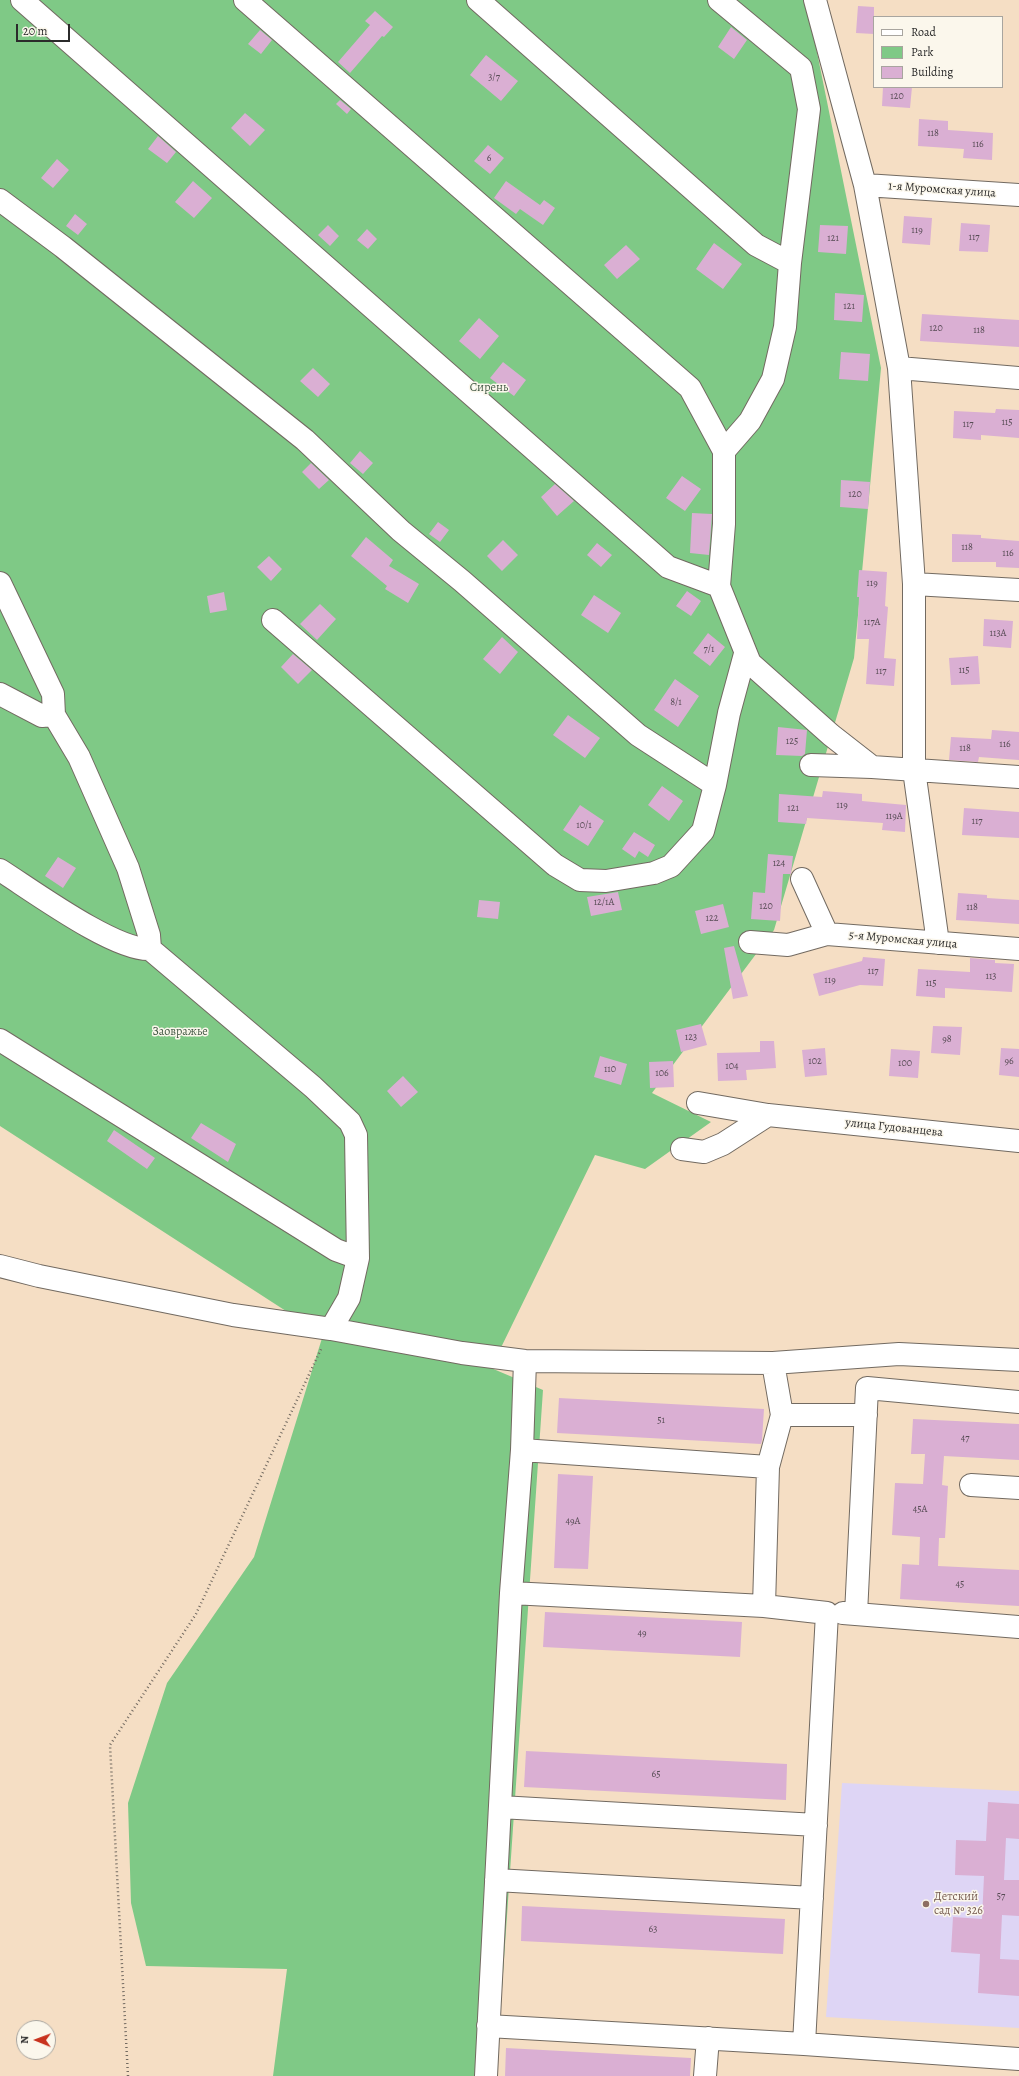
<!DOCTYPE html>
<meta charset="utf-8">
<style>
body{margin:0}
#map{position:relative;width:1019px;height:2076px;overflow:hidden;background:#f5dec4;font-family:Alegreya,serif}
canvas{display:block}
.legend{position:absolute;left:873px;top:16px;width:130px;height:72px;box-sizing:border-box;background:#fbf7ec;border:1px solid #a8a59f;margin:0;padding:5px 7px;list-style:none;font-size:12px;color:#2b2b2b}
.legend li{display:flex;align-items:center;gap:8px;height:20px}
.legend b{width:20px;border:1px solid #a8a59f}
.north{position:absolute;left:16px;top:2020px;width:40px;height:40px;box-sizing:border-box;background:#fbf7ec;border:1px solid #a8a59f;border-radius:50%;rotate:271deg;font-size:11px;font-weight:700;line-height:16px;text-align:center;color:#2b2b2b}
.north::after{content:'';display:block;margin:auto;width:14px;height:18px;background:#c8321e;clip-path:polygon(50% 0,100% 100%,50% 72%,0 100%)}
.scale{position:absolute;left:16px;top:24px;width:54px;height:18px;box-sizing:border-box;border:2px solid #2b2b2b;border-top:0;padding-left:5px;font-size:12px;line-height:14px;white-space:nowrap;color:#2b2b2b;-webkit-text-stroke:3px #fbf7ec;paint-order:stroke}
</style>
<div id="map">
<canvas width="1019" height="2076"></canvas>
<ul class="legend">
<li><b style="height:5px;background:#fff"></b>Road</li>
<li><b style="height:11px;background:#7fc986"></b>Park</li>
<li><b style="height:11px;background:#daafd3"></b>Building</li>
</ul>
<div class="north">N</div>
<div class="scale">20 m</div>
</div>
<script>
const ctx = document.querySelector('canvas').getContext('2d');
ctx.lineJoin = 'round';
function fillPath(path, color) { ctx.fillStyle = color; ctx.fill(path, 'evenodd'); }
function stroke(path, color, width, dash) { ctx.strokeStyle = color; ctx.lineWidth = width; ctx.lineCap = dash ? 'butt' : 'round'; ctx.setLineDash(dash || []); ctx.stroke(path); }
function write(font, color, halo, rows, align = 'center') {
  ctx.font = font + ' Alegreya,serif'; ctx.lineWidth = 3; ctx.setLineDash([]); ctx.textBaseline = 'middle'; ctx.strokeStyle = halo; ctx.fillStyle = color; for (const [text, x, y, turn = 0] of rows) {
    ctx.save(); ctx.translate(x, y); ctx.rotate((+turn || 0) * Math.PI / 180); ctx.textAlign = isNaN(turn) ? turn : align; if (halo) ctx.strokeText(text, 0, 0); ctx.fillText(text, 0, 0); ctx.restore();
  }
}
fillPath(new Path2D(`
 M842 1783 1019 1791V2028L826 2017Z`), '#ded5f5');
fillPath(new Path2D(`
 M0 0H803L807 3 881 368 854 658 774 930 652 1093 711 1122 645 1169 595 1155 491 1368 543 1390 496 2076H273L287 1969 146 1966 131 1903 128 1803 167 1683 254 1557 323 1335 0 1126Z`), '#7fc986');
fillPath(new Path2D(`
 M858 6 874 7V34L856 33Z
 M375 11 393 27 384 37 382 36 350 73 338 62 370 25 365 21Z
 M731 27 747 40 734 59 718 47Z
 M260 30 272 40 261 54 248 44Z
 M486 55 518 81 501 101 470 75Z
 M883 87H912L910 108 882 106Z
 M340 100 351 109 347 114 336 104Z
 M245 113 265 130 250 146 231 128Z
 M919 119 948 121V130L993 133 992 160 963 158 964 149 918 146Z
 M158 136 176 152 167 163 148 149Z
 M488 145 504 158 490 174 474 161Z
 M57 159 69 170 53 188 41 178Z
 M193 181 212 198 194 218 175 202Z
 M506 181 540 205 544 200 555 208 543 225 520 209 516 214 494 198Z
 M75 214 87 224 78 235 66 226Z
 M904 216 932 218 930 245 902 243Z
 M961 223 990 225 988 252 959 251Z
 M328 225 339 236 330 246 318 235Z
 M820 225 848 226 846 254 818 252Z
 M367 229 377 239 368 249 357 240Z
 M714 243 742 264 723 289 696 269Z
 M626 245 640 259 617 279 604 265Z
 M835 293 864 295 862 322 834 320Z
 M922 314 1019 320V347L920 341Z
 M479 318 499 336 480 359 459 341Z
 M841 352 870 354 868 381 839 379Z
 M503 362 526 380 514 396 490 378Z
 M313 368 330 384 318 397 300 381Z
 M996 409 1019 410V438L981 435V440L953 438 954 411 995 413Z
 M360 451 373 463 363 474 350 463Z
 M311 463 329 480 319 489 302 472Z
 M682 476 701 489 685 511 666 498Z
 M841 480 870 482 868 509 840 507Z
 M555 484 574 501 557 516 541 497Z
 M692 513 712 514 709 555 690 553Z
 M438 522 449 530 440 542 429 534Z
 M952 534 981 535V538L1019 541V568L996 567V562H952Z
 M366 537 393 560 389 566 419 584 408 603 385 589 387 586 351 556Z
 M503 540 518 555 502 571 487 556Z
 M597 543 612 555 601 567 587 555Z
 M269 556 282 569 271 581 257 567Z
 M859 570 887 572 885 606 888 607 884 658 896 659 894 686 866 684 869 639H857L859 597H857Z
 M687 591 701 601 691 616 676 606Z
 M224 592 227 610 210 613 207 596Z
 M594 595 621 613 608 633 581 615Z
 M320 604 336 619 317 640 300 624Z
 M984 619 1013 621 1011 648 983 646Z
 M708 633 725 647 710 666 693 653Z
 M502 637 518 652 500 674 483 659Z
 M293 654 312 670 298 684 281 667Z
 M978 656 980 684 951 685 949 658Z
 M675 679 699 696 678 727 654 710Z
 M568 715 600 738 585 758 553 735Z
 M778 727 807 730 805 754 802 756 776 755Z
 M992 730 1019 732V760L979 757 978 762 949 760 951 737 991 739Z
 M662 786 683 801 669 821 648 805Z
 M823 791 862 794V801L906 805 905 832 882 830 883 823 807 818 806 824 778 822 779 794 822 797Z
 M580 805 604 821 588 846 563 830Z
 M964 808 1019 812V838L962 835Z
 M634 832 655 845 648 857 639 851 635 858 622 849Z
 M768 854 793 856 791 874H783L780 921 751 919 753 892 765 893Z
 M58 857 76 868 63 888 45 876Z
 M618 892 622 910 591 916 587 897Z
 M958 893 987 895V898L1019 900V924L956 920Z
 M479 900 500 902 498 919 477 917Z
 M723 904 729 927 701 934 695 911Z
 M734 946 748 996 733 999 724 948Z
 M863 957 885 959 883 986 860 985 819 996 813 974 862 961Z
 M970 958 995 960V963L1014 964 1012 992 945 988V998L916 996 918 969 970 972Z
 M701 1024 707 1045 681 1052 676 1030Z
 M933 1026 962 1027 960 1055 931 1053Z
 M760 1041H774L776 1068 746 1070 747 1080 718 1081 717 1053 760 1052Z
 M825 1048 827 1075 805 1077 802 1050Z
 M1001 1048 1019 1049V1077L999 1075Z
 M891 1049 920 1051 918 1078 889 1076Z
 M600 1056 627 1064 621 1085 594 1077Z
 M673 1061 674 1087 650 1088 649 1062Z
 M403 1076 418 1092 401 1107 387 1091Z
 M201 1123 236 1144 228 1162 191 1138Z
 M114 1130 155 1158 147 1169 107 1141Z
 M559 1398 764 1409 762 1440 761 1444 557 1433Z
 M913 1419 1019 1424V1460L944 1456 942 1485 948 1486 945 1538H939L938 1566 1019 1570V1606L900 1599 902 1564 919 1565 920 1537 892 1535 895 1483 923 1484 925 1454H911Z
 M558 1474 593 1476 588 1569 554 1568Z
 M545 1612 742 1622 740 1657 543 1647Z
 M526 1751 787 1764 786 1800 524 1787Z
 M988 1802 1019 1804V1839L1006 1838 1004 1880H1019V1916L1002 1915 1000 1959 1019 1960V1996L978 1993 980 1954 951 1952 953 1917 982 1919 984 1876 955 1875 956 1840 986 1841Z
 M522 1906 785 1919 783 1954 521 1941Z
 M506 2048 691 2058 690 2076H505Z`), '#daafd3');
const minor = new Path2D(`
 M22 0 668 567 719 586 750 663 831 735 872 767 1019 777
 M245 0 690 388 724 451V524L719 586
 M478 0 756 245 790 263 785 327 773 379 750 421 724 451
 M719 0 801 68 809 109 790 263
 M815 0 865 185 899 368 914 584V770L938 943
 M865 185 1019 195
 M0 200 63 247 305 440 401 531 462 581 638 735 715 785
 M899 368 1019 378
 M0 583 53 694 54 715 79 757 128 868 149 935 150 949
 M914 584 1019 590
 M273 620 555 865 580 880 606 881 654 873 671 866 703 831 715 785 729 713 745 654
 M0 694 42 716 54 715
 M811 765 872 767
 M0 870C33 891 115 951 150 949L313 1087 350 1122 356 1135 358 1258 349 1298 331 1329
 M802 879 827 934
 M750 942 788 945 827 934 1019 949
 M0 1040 336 1250 358 1258
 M698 1103 768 1115 1019 1141
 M682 1149 704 1152 723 1144 768 1115
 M0 1266 39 1276 233 1315 331 1329 462 1353 525 1361 773 1363 899 1354 1019 1360
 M782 1415H866
 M522 1450 768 1467 764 1606
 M768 1467 782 1415 773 1363
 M971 1485 1019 1488
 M511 1593 764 1606 827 1613 804 2044
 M843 1613 1019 1627
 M856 1614 867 1388 1019 1402
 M500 1807 816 1825
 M496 1880 812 1898
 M488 2026 804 2044 1019 2059
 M486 2076 511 1593 522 1450 525 1361
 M705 2076 708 2038`);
stroke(minor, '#726a61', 24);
stroke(new Path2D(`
 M128 2076 110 1745 196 1614 322 1347`), '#726a61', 2.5, [1, 3]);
stroke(minor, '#fff', 22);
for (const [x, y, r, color] of [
 [926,1904,4,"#8d6e63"]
]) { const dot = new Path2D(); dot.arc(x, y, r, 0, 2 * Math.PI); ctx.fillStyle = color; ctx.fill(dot); stroke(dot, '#fbf7ec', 1.5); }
write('10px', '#574c55', null, [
 ["3/7",494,78],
 ["120",897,97],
 ["118",933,134],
 ["116",978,145],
 ["6",489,159],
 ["119",917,231],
 ["117",974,238],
 ["121",833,239],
 ["121",849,307],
 ["120",936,329],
 ["118",979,331],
 ["115",1007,423],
 ["117",968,425],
 ["120",855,495],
 ["118",967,548],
 ["116",1008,554],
 ["119",872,584],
 ["117А",872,623],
 ["113А",998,634],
 ["7/1",709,650],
 ["115",964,671],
 ["117",881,672],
 ["8/1",676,703],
 ["125",792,742],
 ["116",1005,745],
 ["118",965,749],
 ["119",842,806],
 ["121",793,809],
 ["119А",894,817],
 ["117",977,822],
 ["10/1",584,826],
 ["124",779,864],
 ["12/1А",604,903],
 ["120",766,907],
 ["118",972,908],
 ["122",712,919],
 ["117",873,972],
 ["113",991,977],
 ["119",830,981],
 ["115",931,984],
 ["123",691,1038],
 ["98",947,1040],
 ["102",815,1062],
 ["96",1009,1062],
 ["100",905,1064],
 ["104",732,1067],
 ["110",610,1070],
 ["106",662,1074],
 ["51",661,1421],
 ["47",965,1439],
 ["45А",920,1510],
 ["49А",573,1522],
 ["45",960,1585],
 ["49",642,1634],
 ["65",656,1775],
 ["57",1001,1897],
 ["63",653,1930]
]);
write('12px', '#2b2b2b', '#fbf7ec', [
 ["1-я Муромская улица",942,190,4],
 ["5-я Муромская улица",903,940,5],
 ["улица Гудованцева",894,1128,6]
]);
write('12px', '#445a46', '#fbf7ec', [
 ["Сирень",489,388],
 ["Заовражье",180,1032]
]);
write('12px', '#785e54', '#fbf7ec', [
 ["Детский",934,1897],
 ["сад № 326",934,1911]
], 'left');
</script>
